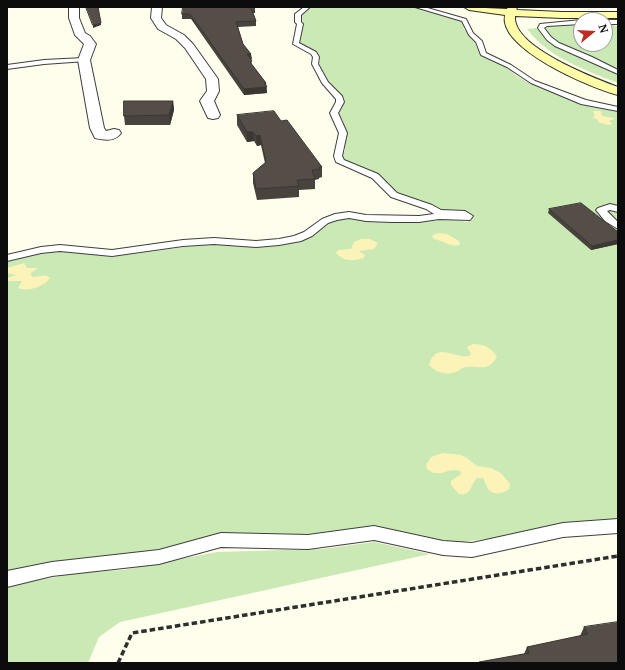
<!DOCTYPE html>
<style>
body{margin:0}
#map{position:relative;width:625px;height:670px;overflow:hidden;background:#fffdeb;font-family:"Noto Serif",serif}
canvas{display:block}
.frame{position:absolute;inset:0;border:8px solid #0c0c0c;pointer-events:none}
.north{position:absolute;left:573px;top:12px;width:40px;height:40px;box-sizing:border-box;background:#fff;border:1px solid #9e9e9e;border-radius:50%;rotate:72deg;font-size:11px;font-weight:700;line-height:16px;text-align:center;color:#0c0c0c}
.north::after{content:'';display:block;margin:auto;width:14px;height:18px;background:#be2b23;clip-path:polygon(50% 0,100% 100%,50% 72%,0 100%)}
</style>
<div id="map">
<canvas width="625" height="670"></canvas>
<div class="frame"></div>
<div class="north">N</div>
</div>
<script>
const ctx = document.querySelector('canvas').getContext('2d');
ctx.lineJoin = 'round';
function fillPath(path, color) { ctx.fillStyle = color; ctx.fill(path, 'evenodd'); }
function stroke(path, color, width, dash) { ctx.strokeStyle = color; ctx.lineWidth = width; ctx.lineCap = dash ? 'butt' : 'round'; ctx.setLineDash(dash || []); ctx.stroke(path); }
fillPath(new Path2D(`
 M311 7H414L463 21 464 29 473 39 483 57 506 66 517 76 527 82 559 93 581 103 618 111V519L609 521 576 522 552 525 502 537 454 543 427 538 379 527H363L325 534H225L197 539 154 552 7 573V260L56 251 109 255 134 254 206 244 265 246 281 244 334 220 345 218 410 223 449 219 467 222 472 219 468 213 441 210 432 205 395 193 381 179 348 164 341 157 345 151V143L343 120 337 114 342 103 319 67 320 56 299 44 303 23 301 15Z
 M581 23V44H605V24H612L618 27V83C585 70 549 58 527 29Z
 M374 542 430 554 120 622 99 637 88 663H7V586L77 573 123 570 217 552 322 549Z`), '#cbe9b5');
fillPath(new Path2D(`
 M593 111H601L602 116 614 118V119L609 121 613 124 608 125 598 122V120L592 117 595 116Z
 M438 233 447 234 459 241 460 245C449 247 444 241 434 239L432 236Z
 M361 239H370L378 243 374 249 359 251 360 252 365 255 364 258C354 261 343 262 336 253L338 250 351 249 354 242Z
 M24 263 27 268H38L31 273V275L33 277C40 277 44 273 50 278 44 287 28 292 18 288L22 281H7V278L16 275 7 273V268Z
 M473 344C484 344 491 347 497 357 487 373 480 365 466 367 463 367 460 370 458 371 448 376 436 373 429 365 436 340 455 359 469 356L471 354 467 347Z
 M443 453 461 455 467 458 477 466 491 468 501 473 510 484 509 489C503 494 491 496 487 487 485 484 485 481 483 478H477C470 485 472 496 459 494L451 485V481L461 474 460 471C448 466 440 480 427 469L426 465 431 457Z`), '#fbf3b7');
const lane = new Path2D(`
 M304 7H310L301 15V22L303 24 299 43 316 52 319 57 318 64 328 82 342 96 344 102 338 113 347 133 342 156 344 160 378 174 397 193 432 205 441 210 465 211 473 216 470 220 439 219 419 222H392L366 221 349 218 337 220 328 223 312 236 301 241 279 245 256 247 214 244 183 246 112 256 60 251 41 253 7 261V255L41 247 60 245 112 250 183 240 214 238 256 241 279 239 294 236 304 232 322 219 335 214 349 212 366 215 419 216 434 214 426 209 391 197 372 178 336 162 334 156 339 133 330 113 336 102V99L322 83 312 64 313 57 311 54 293 44 297 24 295 22V14Z
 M415 7H424L466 19 473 33 482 41 486 53 511 65 535 81 586 100 618 107V111L581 104 531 83 507 67 481 55 476 42 469 35 462 21Z
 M581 20V24L547 26 544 28 551 37 559 43 592 57 618 70V74L555 46 547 40 538 28 540 24Z
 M605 20H618V24H605Z
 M84 58 86 59V61L44 64 7 69V65L44 60Z
 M610 204 618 206V212L610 210 607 211 618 222V229L605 221 596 210 598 208Z
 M618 519V533L563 537 472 557 443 555 374 540 308 549 221 547 159 564 52 576 7 587V571L52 562 159 550 221 533 308 535 374 526 443 541 472 543 563 523Z`);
const street = new Path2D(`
 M69 7H79V18L85 33 90 36 96 44 90 60 104 128 106 131 114 129 119 130 121 133C115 142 104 140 95 138L90 128 78 60 84 44 75 35 69 18Z
 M152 7H162L161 18 166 25 184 35 193 44 218 79 219 91 214 101 220 115 218 118 213 119 208 118 200 101 207 91 206 79 185 48 176 39 158 29 151 18Z`);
const secondary = new Path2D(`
 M464 7 507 9 508 7H516L517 10 562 12H618V18H562L515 16C512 47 594 78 618 87V95C591 88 498 49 505 15L469 10Z`);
stroke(lane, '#3f3f3f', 2);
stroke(street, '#3f3f3f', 2);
stroke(secondary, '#2e2e2e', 2);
stroke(new Path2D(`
 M118 663 132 633 618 556`), '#2e2e2e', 3.5, [5.5, 3]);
fillPath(lane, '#fff');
fillPath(street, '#fff');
fillPath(secondary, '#fffea6');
fillPath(new Path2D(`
 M255 8V13H253L256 21V26L238 27 243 44 252 59H251L252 65 266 83 267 93 244 95 191 19H182V14Z
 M173 101 174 110 170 125H125L124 116Z
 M237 115 281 121 322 167V177L319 178V179L315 180V189L299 190V197L257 200 253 183V173L265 163 261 145 257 146 254 141 247 142 237 125Z
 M549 209 618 232V244L591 250 548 213Z
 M584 627 618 663H479L524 654 527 647 580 636Z`), '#49433e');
fillPath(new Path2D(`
 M101 23V25L93 28V25Z
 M247 54H251L252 59 247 60Z
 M264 83H266L267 93 244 95V89Z
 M173 101 174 110 170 125 169 115Z
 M247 132H253L254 141 247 142Z
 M260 135 261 145 257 146 256 136Z
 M618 240V244L591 250 592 246Z`), '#3c3732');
const building = new Path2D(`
 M86 7H98L101 23 93 25Z
 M183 7H254L255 8H251L256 21 236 22 243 44 251 54H247L252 61 250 62 266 83H264L267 87 244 89 190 14H182Z
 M124 101H173L169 115 124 116Z
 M274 111 281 121 287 120 322 167H319L320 169 312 170 315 179 297 180 299 186 256 189 253 173 266 162 260 135 256 136 253 132H247L237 115Z
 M581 203 618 232V240L592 246 549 209Z
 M618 622V663H480L479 662 529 653 527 647 588 634 584 627Z`);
fillPath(building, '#554e48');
stroke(building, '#3c3732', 1);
</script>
